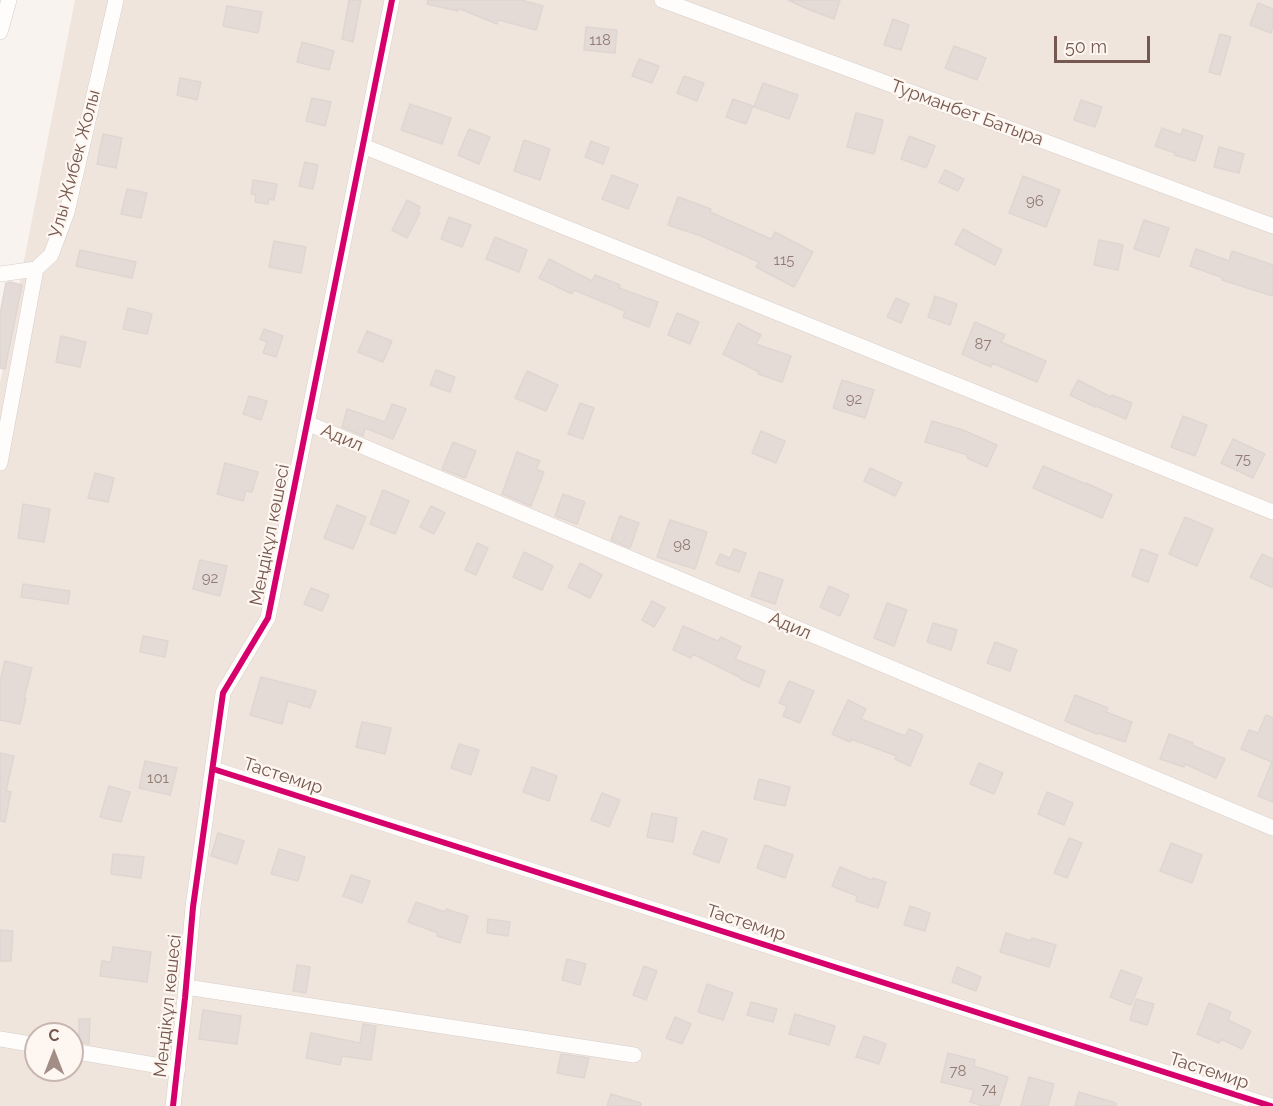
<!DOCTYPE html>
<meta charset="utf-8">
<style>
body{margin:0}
#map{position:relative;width:1273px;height:1106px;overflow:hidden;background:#f8f3ee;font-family:Raleway,sans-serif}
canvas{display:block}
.north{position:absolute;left:24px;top:1022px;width:60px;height:60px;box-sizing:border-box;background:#fef7f1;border:2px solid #c7b7b0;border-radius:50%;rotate:0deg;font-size:16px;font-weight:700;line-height:24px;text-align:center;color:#75584f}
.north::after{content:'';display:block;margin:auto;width:21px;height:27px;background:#a38e87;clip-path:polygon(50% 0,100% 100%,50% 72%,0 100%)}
.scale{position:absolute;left:1054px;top:36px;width:96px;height:27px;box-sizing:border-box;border:3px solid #75584f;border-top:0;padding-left:8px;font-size:18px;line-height:21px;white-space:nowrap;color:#75584f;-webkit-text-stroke:4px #fef7f1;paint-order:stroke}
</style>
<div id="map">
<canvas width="1273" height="1106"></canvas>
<div class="north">С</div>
<div class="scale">50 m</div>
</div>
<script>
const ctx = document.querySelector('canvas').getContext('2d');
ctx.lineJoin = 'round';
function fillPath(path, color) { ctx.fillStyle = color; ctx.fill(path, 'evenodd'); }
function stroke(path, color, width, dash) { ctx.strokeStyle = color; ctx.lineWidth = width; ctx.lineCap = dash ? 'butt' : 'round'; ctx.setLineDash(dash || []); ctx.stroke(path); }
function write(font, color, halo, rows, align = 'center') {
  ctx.font = font + ' Raleway,sans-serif'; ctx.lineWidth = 4.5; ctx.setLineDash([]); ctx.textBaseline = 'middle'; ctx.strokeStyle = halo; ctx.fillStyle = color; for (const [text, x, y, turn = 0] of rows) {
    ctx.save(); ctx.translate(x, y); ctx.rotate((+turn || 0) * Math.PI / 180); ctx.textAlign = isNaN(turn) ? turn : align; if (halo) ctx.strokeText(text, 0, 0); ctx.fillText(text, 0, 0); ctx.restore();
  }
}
fillPath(new Path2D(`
 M75 0H1273V1106H0V383ZM36 1034H72V1070H36Z`), '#f0e5dd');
const building = new Path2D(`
 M349 0H361L353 42 342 39Z
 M428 0H521L543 6 536 30 499 20 497 24 458 8V11L427 4Z
 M788 0H840L834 19 810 10Z
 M1258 3 1273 9V27L1271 33 1250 25Z
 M227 6 262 12 258 33 223 26Z
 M893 19 909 25 901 50 884 45Z
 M586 27 617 30 615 53 584 50Z
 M1220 34 1231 37 1220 75 1209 72Z
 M302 42 334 51 329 70 297 62Z
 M954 46 986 58 977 80 945 68Z
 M639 59 659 66 652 83 632 76Z
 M684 76 704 83 697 101 677 93Z
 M180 78 201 82 197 100 177 95Z
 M763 83 798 95 789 119 754 107Z
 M312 98 331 102 325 126 306 121Z
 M733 99 753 106 746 124 726 117Z
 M1081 100 1102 107 1095 127 1074 120Z
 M410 104 451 118 442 144 401 130Z
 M856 113 883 120 874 154 847 147Z
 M1162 128 1181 135 1183 129 1203 136 1195 161 1175 155V153L1155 146Z
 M469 129 490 137 479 164 458 155Z
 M103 134 122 138 116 168 97 164Z
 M909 136 935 146 926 168 901 159Z
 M524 140 550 149 540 180 514 171Z
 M591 141 609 148 603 164 585 157Z
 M1219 147 1244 154 1239 173 1214 167Z
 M305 162 318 165 313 189 299 186Z
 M945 170 964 179 958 191 939 182Z
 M612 175 638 185 628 209 602 199Z
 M1023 176 1060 190 1046 227 1009 213Z
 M253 180 277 184 274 200 269 199 268 204 255 202 256 195 251 194Z
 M127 189 147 193 141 218 121 214Z
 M678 197 711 209 710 212 771 239 775 232 813 252 794 287 756 267 759 262 701 236 668 225Z
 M407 200 420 207 418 212 420 213 407 238 392 230Z
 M449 217 471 225 462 247 441 239Z
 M1144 220 1169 228 1159 257 1134 249Z
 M963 229 1002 250 995 265 955 244Z
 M495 237 527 250 519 272 486 259Z
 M1099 240 1123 245 1118 270 1094 265Z
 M274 241 306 247 301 273 269 267Z
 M1196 249 1229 261 1232 251 1273 265V296L1222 280 1223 278 1190 266Z
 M80 250 136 262 132 278 76 266Z
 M549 259 592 281 595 275 620 285 619 288 658 302 649 327 623 317 625 311 574 290 572 294 539 278Z
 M10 282 22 285 5 369 0 368V314L6 283Z
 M935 296 957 304 950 325 928 317Z
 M896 298 909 304 901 323 887 317Z
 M128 308 152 314 147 334 123 329Z
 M677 313 699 322 690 344 668 335Z
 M975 322 1005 335 1001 342 1046 361 1037 382 992 363 991 367 962 354Z
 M738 323 761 335 756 344 791 356 782 382 758 374 759 372 723 354Z
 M264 329 283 336 276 357 263 353 267 342 260 339Z
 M367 331 392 341 383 362 358 352Z
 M61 336 86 342 80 367 56 362Z
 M436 370 455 377 450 392 430 385Z
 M527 371 558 385 546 411 515 398Z
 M842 380 874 390 865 418 833 408Z
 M1078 380 1111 397 1112 395 1132 403 1126 419 1096 406 1095 407 1070 395Z
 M249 396 267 401 261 420 243 414Z
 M580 403 594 408 583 439 568 434Z
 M392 404 406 409 393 439 365 428 363 436 342 427 347 409 385 422Z
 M1183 416 1207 425 1195 456 1171 447Z
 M932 421 963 430 997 445 987 467 967 458 968 455 925 442Z
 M761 431 785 441 776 463 752 453Z
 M1233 439 1265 454 1253 478 1221 463Z
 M453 442 476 451 465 478 442 469Z
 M517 452 540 461 536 469 544 472 531 506 502 494Z
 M225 463 258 472 252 492 246 491 243 501 217 494Z
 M1043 466 1086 484V483L1112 495 1102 518 1033 488Z
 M870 468 902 483 895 496 864 481Z
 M95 473 114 478 108 502 88 498Z
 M383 490 409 501 395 534 370 524Z
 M563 494 585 502 577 524 555 516Z
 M23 504 50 509 44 542 18 538Z
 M337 505 366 517 353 549 324 538Z
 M431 506 445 513 434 534 420 527Z
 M620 516 639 523 630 548 611 540Z
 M1185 517 1213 529 1197 566 1169 554Z
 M670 520 707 532 695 569 657 557Z
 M477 543 488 548 476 575 465 570Z
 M734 549 746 553 739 572 716 564 720 554 730 558Z
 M1141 549 1158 555 1148 582 1132 576Z
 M524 552 553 566 542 590 513 577Z
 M1262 554 1273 559V588L1250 577Z
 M200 560 227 566 220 596 193 589Z
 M580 563 602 575 590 598 568 587Z
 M759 572 783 580 775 604 751 596Z
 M23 584 70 591 68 604 21 597Z
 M829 586 849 595 840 616 820 607Z
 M311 588 329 595 322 611 304 604Z
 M652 601 665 608 654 627 642 620Z
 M887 603 907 610 894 646 874 638Z
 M933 623 957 630 951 650 927 642Z
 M683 626 718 641 721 637 741 647 735 659 765 671 759 687 741 679V678L693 654 691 658 673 650Z
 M143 636 168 641 165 657 140 652Z
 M995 642 1017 650 1010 671 987 663Z
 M5 661 32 668 24 698H26L20 724 0 720V681Z
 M261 677 316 691 310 708 288 701 282 724 250 715Z
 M789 681 814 691 800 723 783 716 787 706 779 703Z
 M1075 695 1108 708 1106 712 1132 722 1125 742 1098 733 1097 734 1065 721Z
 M848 700 866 709 861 719 905 736 909 729 923 735 910 766 895 759 897 756 851 739 850 742 832 734Z
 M1266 715 1273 718V802L1258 796 1272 762 1241 749 1249 730 1258 733Z
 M362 722 391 728 385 754 356 747Z
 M1169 734 1193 743 1192 745 1225 759 1216 778 1185 764 1184 767 1160 759Z
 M459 744 479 750 471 775 451 768Z
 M0 753 14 756 6 791 11 792 5 822 0 821Z
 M145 761 177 768 170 795 139 788Z
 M979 763 1003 773 994 794 970 784Z
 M532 767 557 776 549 801 523 792Z
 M759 779 790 787 785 806 754 799Z
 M109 786 130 792 121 822 100 817Z
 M1047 792 1073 803 1064 825 1038 814Z
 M602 793 620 800 609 827 591 820Z
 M652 813 677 818 673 842 647 837Z
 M702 831 727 839 719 863 693 854Z
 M218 833 244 841 237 864 211 856Z
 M1069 838 1082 843 1067 878 1054 873Z
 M1171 843 1202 855 1192 883 1160 871Z
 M765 845 793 855 785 878 757 868Z
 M279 849 305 857 298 881 271 874Z
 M113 854 144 857 141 878 111 874Z
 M840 867 872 880 873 878 886 882 878 908 856 901 857 896 832 886Z
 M351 875 370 881 362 903 343 896Z
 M416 902 445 912 446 909 468 916 460 943 437 936 438 933 408 922Z
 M910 906 930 913 925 931 904 925Z
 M488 919 510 922 508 936 487 933Z
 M0 930 13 931 11 961H0Z
 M1006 933 1031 941 1032 938 1056 945 1049 967 1000 952Z
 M113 947 151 952 147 982 100 976 102 961 111 962Z
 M567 959 586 964 580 985 562 980Z
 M297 965 310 967 306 993 293 991Z
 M644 966 657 971 646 1000 633 995Z
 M957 967 981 977 976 991 952 982Z
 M1121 970 1142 978 1131 1005 1110 997Z
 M707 984 733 993 723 1020 698 1012Z
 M1136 999 1154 1004 1147 1025 1130 1020Z
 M751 1002 777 1009 773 1022 747 1015Z
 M1209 1003 1231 1012 1228 1020 1251 1031 1242 1049 1221 1039 1219 1043 1197 1034Z
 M203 1010 241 1016 237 1044 199 1039Z
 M795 1014 835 1026 829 1045 789 1034Z
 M675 1017 691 1024 682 1044 666 1038Z
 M79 1019H90L89 1044 79 1042Z
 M363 1024 376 1026 371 1060 342 1056 340 1065 306 1058 311 1033 360 1043Z
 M864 1036 886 1044 879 1064 856 1057Z
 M948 1053 975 1060 974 1066 1008 1077 999 1106H983L970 1102 974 1090 941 1082Z
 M561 1054 589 1058 584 1078 557 1073Z
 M1029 1077 1054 1084 1048 1106H1021Z
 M1079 1092 1116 1103V1106H1075Z
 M611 1094 641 1103V1106H607Z`);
fillPath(building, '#e4dbd6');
stroke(building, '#e0d6d1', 1.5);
const minor = new Path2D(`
 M662 0 1273 226
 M0 32 9 0
 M363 146 1273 512
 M0 274 36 269
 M307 423 1273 828
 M0 463 36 269 51 255 67 212 116 0
 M213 769 1271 1106
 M186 987 634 1055
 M0 1039 36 1045
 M72 1051 178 1069
 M173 1106 185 998 193 907 223 693 268 618 392 0`);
stroke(minor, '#d6ceca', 16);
stroke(minor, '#fefdfc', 15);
stroke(new Path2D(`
 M213 769 1271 1106
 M173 1106 185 998 193 907 223 693 268 618 392 0`), '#d6006c', 6);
write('15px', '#927b73', null, [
 ["118",600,40],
 ["96",1035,201],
 ["115",784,260],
 ["87",983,344],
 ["92",854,399],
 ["75",1243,459],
 ["98",682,545],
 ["92",210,578],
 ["101",158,778],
 ["78",958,1071],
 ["74",989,1089]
]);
write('18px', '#75584f', '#fef7f1', [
 ["Турманбет Батыра",967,113,20],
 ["Улы Жибек Жолы",75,164,-75],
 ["Адил",342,438,23],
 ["Меңдіқұл көшесі",270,535,-79],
 ["Адил",790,626,23],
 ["Тастемир",283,776,18],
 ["Тастемир",746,923,18],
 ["Меңдіқұл көшесі",168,1006,-84],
 ["Тастемир",1209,1071,18]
]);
</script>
